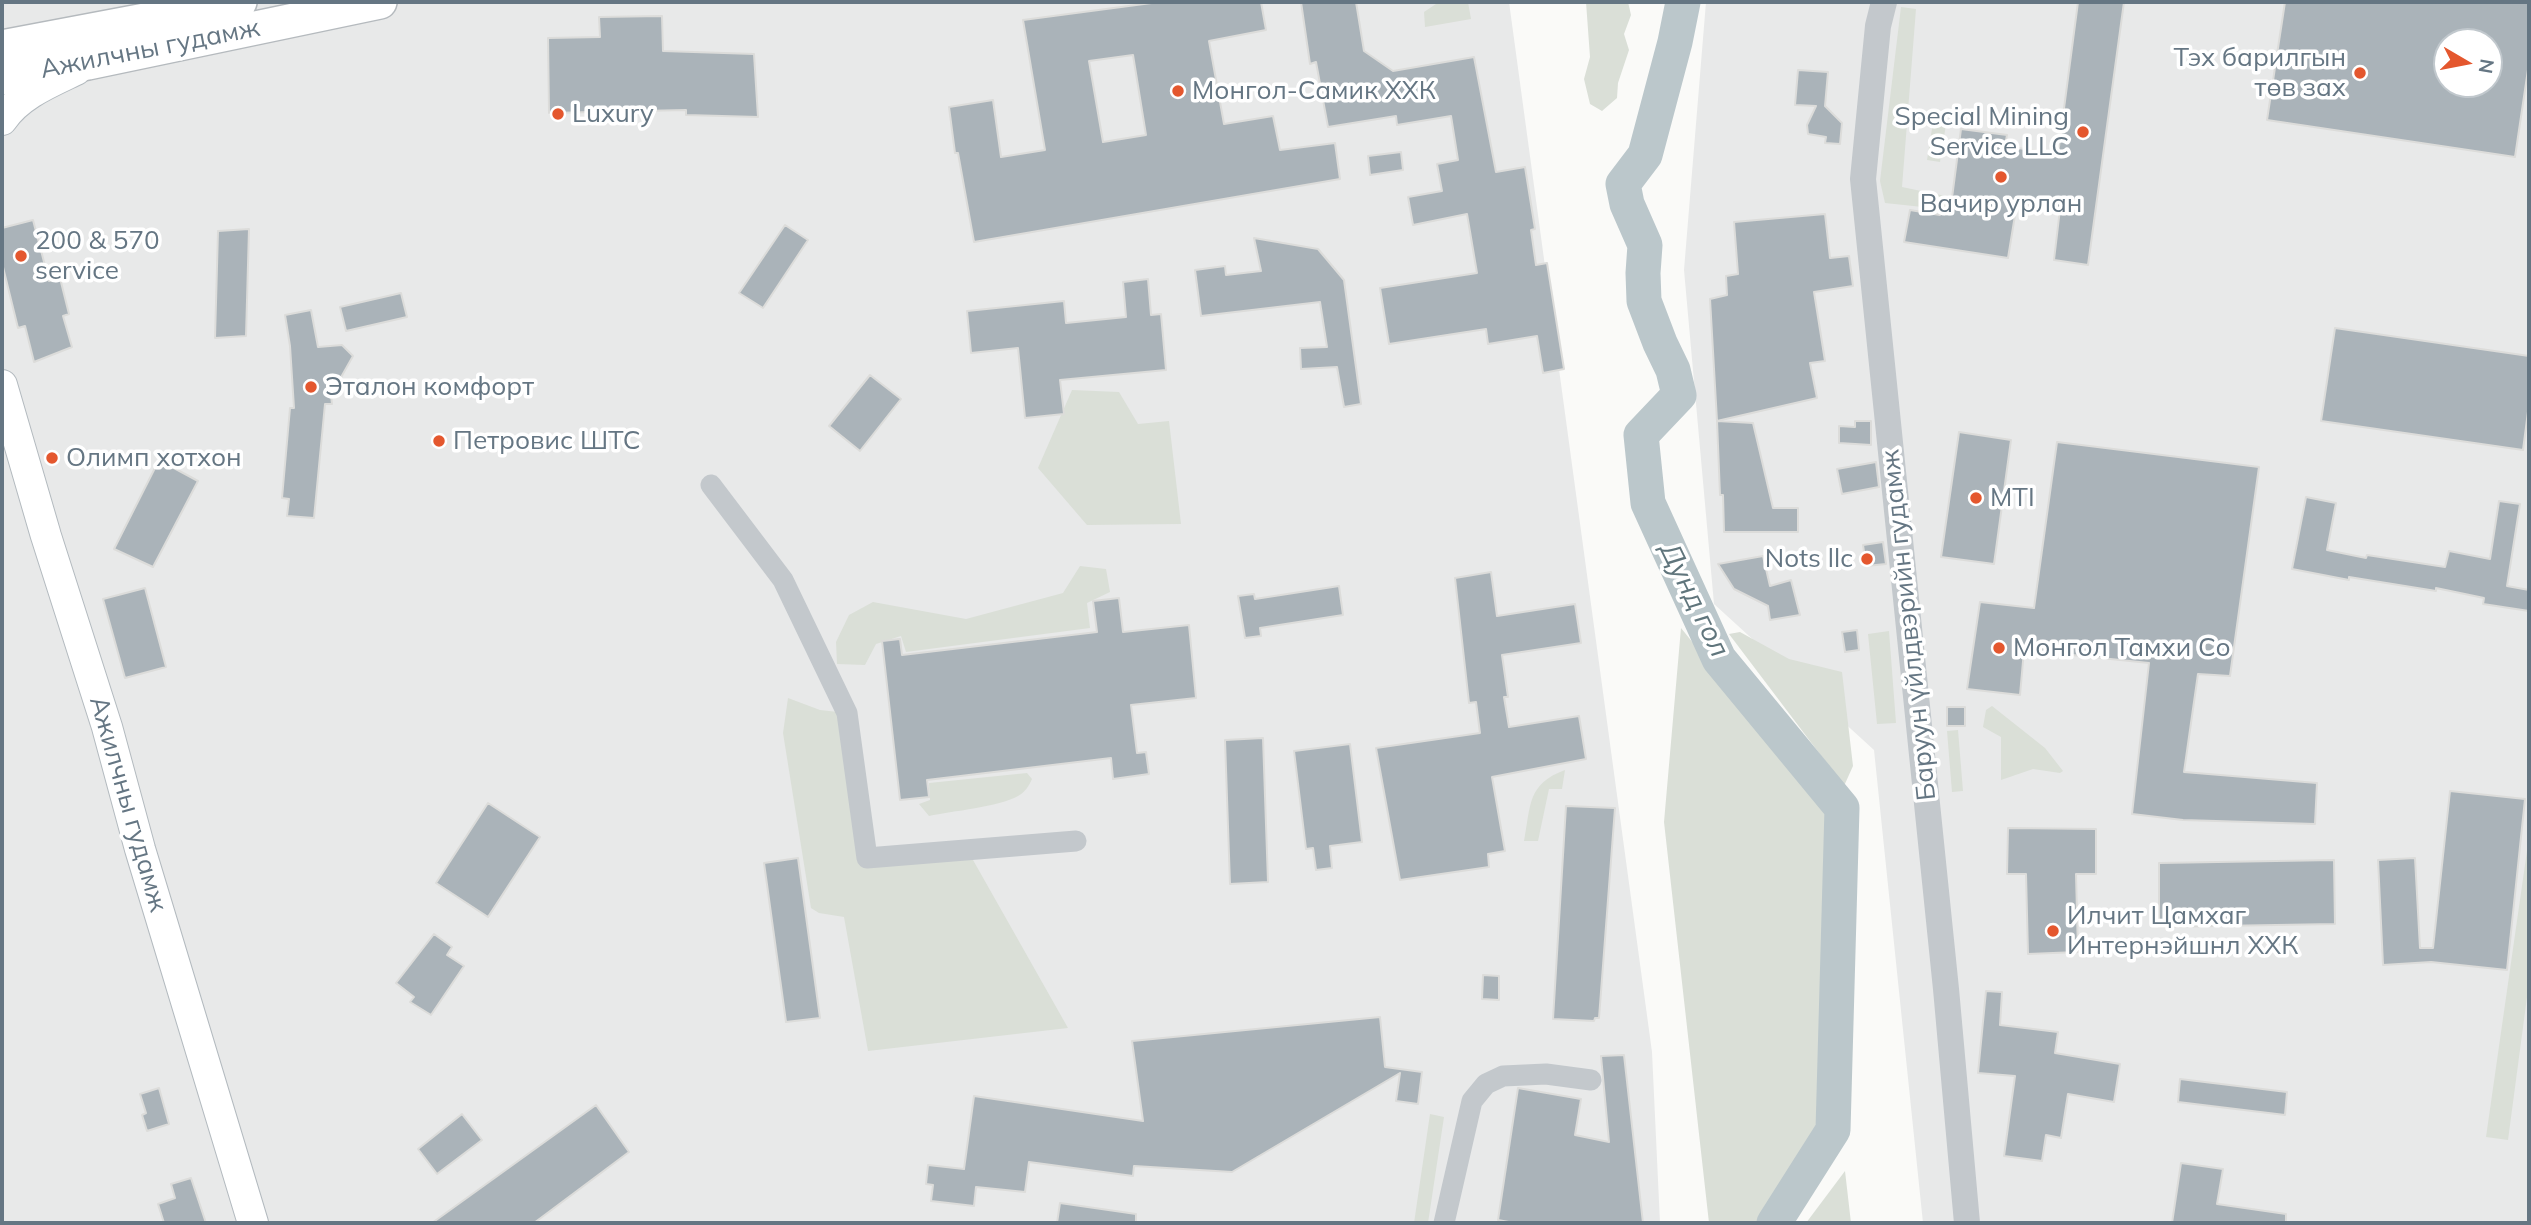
<!DOCTYPE html>
<meta charset="utf-8">
<style>
body{margin:0}
#map{position:relative;width:2531px;height:1225px;overflow:hidden;background:#fafaf8;font-family:Mulish,sans-serif}
canvas{display:block}
.frame{position:absolute;inset:0;border:4px solid #657683;pointer-events:none}
.north{position:absolute;left:2433px;top:28px;width:70px;height:70px;box-sizing:border-box;background:#fff;border:2px solid #c1c8cd;border-radius:50%;rotate:100deg;font-size:19px;font-weight:700;line-height:28px;text-align:center;color:#657683}
.north::after{content:'';display:block;margin:auto;width:24px;height:32px;background:#e4572e;clip-path:polygon(50% 0,100% 100%,50% 72%,0 100%)}
</style>
<div id="map">
<canvas width="2531" height="1225"></canvas>
<div class="frame"></div>
<div class="north">N</div>
</div>
<script>
const ctx = document.querySelector('canvas').getContext('2d');
ctx.lineJoin = 'round';
function fillPath(path, color) { ctx.fillStyle = color; ctx.fill(path, 'evenodd'); }
function stroke(path, color, width, dash) { ctx.strokeStyle = color; ctx.lineWidth = width; ctx.lineCap = dash ? 'butt' : 'round'; ctx.setLineDash(dash || []); ctx.stroke(path); }
function write(font, color, halo, rows, align = 'center') {
  ctx.font = font + ' Mulish,sans-serif'; ctx.lineWidth = 7; ctx.setLineDash([]); ctx.textBaseline = 'middle'; ctx.strokeStyle = halo; ctx.fillStyle = color; for (const [text, x, y, turn = 0] of rows) {
    ctx.save(); ctx.translate(x, y); ctx.rotate((+turn || 0) * Math.PI / 180); ctx.textAlign = isNaN(turn) ? turn : align; if (halo) ctx.strokeText(text, 0, 0); ctx.fillText(text, 0, 0); ctx.restore();
  }
}
fillPath(new Path2D(`
 M2 2H1509L1652 1052 1660 1223H2Z
 M1706 2H2529V1223H1923L1874 750 1714 604 1684 270ZM2447 42H2489V84H2447Z`), '#e8e9e9');
fillPath(new Path2D(`
 M1439 2H1468L1471 19 1425 27 1424 12Z
 M1586 2H1628L1631 15 1624 34 1629 50 1618 83 1617 98 1602 111 1590 104 1584 79 1590 57Z
 M1901 7 1916 9 1902 187 1979 203V213L1885 203 1880 181Z
 M1934 116 1947 118 1940 162 1927 160Z
 M1072 390 1119 392 1138 424 1169 421 1181 524 1087 525 1038 468Z
 M1080 566 1106 569 1110 592 1087 603 1090 628 906 652 901 636 876 644 865 665 837 664 836 642 849 615 873 602 966 619 1063 593Z
 M1681 628 1833 816 1823 1131 1760 1223H1709L1664 822Z
 M1889 631 1896 723 1877 724 1868 634Z
 M1740 632 1789 659 1842 672 1853 766 1844 786 1729 634Z
 M788 698 820 710 838 712 865 860H973L1068 1028 868 1051 844 917 819 913 811 908 783 733Z
 M1992 706 2045 748 2063 771 2060 773 2033 769 2001 780V737L1983 727 1986 710Z
 M1958 730 1963 791 1952 792 1947 731Z
 M1565 770 1562 789H1549L1538 841H1524C1531 805 1527 784 1565 770Z
 M1027 773 1032 779C1029 786 1025 792 1018 796 999 807 952 811 929 816L919 804 930 800 929 783Z
 M2529 837V982L2508 1140 2486 1137Z
 M1430 1114 1444 1117 1428 1223H1414Z
 M1845 1171 1851 1223H1806Z`), '#dadfd7');
stroke(new Path2D(`
 M1683 2 1675 42 1645 155 1623 184 1627 204 1645 245 1643 273 1644 301 1660 343 1673 370 1679 395 1641 435 1648 503 1719 659 1842 808 1833 1130 1774 1223`), '#bbc7cb', 35);
const building = new Path2D(`
 M1159 2H1261L1266 30 1209 41 1224 124 1273 116 1280 150 1335 143 1340 179 974 242 958 153H955L949 107 993 100 1001 157 1045 150 1023 20ZM1133 55 1146 135 1103 142 1089 61Z
 M1301 2H1356L1364 51 1393 71 1474 57 1496 172 1525 167 1535 229 1531 230 1536 265 1547 263 1564 369 1543 373 1537 336 1488 344 1486 329 1389 344 1380 288 1477 273 1467 214 1413 225 1408 197 1442 191 1437 164 1458 160 1451 116 1397 125 1396 116 1328 127 1316 62 1310 64Z
 M2078 2H2124L2088 265 2054 260 2060 209 2017 203 2008 258 1904 242 1910 210 1940 215 1941 212 1950 213 1961 129 2007 135 2005 146 2058 154Z
 M2285 2H2529V63L2515 157 2267 120ZM2447 42H2489V84H2447Z
 M662 16 663 51 754 54 758 117 686 115V110L549 113 548 38 600 37 599 17Z
 M1798 70 1828 72 1825 106 1842 123 1840 144 1825 143 1826 137 1808 134 1807 125 1816 106 1795 105Z
 M1401 152 1403 170 1370 175 1368 156Z
 M1825 214 1830 258 1849 256 1853 286 1814 292 1825 361 1810 363 1817 398 1717 421 1710 299 1727 295 1726 276 1738 274 1734 222Z
 M33 220 49 281 60 278 69 314 63 316 72 347 34 362 25 326 18 328 2 263V228Z
 M785 225 808 240 763 308 739 293Z
 M249 229 246 336 215 338 218 231Z
 M1254 238 1318 249 1344 280 1361 404 1344 407 1337 367 1301 369 1300 348 1327 347 1320 302 1201 316 1195 270 1225 266 1226 275 1261 271Z
 M1148 279 1151 315 1161 314 1166 370 1060 380 1064 414 1025 418 1018 348 971 353 967 311 1064 301 1066 323 1126 317 1123 282Z
 M401 293 407 317 346 331 340 307Z
 M311 310 318 347 342 345 353 356 331 395 332 404H325L314 518 287 516 289 499 282 498 290 408H294L290 346 285 315Z
 M2335 328 2529 356V404L2523 450 2321 421Z
 M870 375 901 399 860 451 829 426Z
 M1717 421 1753 423 1773 508H1798V532H1724L1723 495H1720Z
 M1855 421H1871V445L1839 443V426L1855 427Z
 M1959 432 2011 440 1994 564 1941 557Z
 M2057 442 2259 467 2230 676 2198 674 2184 772 2317 783 2315 824 2183 820 2132 814 2149 663 2024 650 2020 695 1967 689 1980 602 2034 608Z
 M159 460 198 481 153 567 114 549Z
 M1876 462 1879 487 1842 494 1837 469Z
 M2306 497 2336 503 2327 550 2366 558 2367 555 2445 567 2449 551 2490 559 2499 501 2520 504 2507 586 2529 590V611L2483 604 2484 598 2436 588V591L2349 577V580L2292 569Z
 M1883 542 1886 564 1866 566 1863 545Z
 M1763 556 1770 586 1791 580 1800 615 1770 620 1768 606 1734 589 1718 564Z
 M1491 572 1497 616 1575 604 1581 643 1502 655 1508 697H1504L1509 727 1579 716 1586 759 1492 777 1505 851 1488 854 1489 867 1400 880 1376 748 1480 733 1476 702 1469 703 1455 578Z
 M1339 586 1343 615 1260 628 1261 636 1245 638 1238 596 1254 594 1255 599Z
 M145 588 166 667 125 678 103 599Z
 M1119 598 1123 632 1189 625 1196 698 1131 705 1137 753 1146 752 1149 774 1113 779 1111 758 927 780 929 797 900 800 882 641 900 639 902 655 1097 632 1093 601Z
 M1857 630 1859 650 1845 652 1842 632Z
 M1947 707H1965V726H1947Z
 M1263 738 1268 882 1230 884 1225 740Z
 M1350 744 1362 842 1330 846 1332 868 1316 870 1313 848 1306 849 1294 751Z
 M2450 791 2525 799 2507 970 2431 962 2383 965 2378 860 2415 858 2420 948H2433Z
 M488 803 540 837 488 917 436 883Z
 M1566 806 1615 808 1599 1018H1595L1594 1021 1553 1019Z
 M2008 828 2096 829V874H2076L2078 952 2028 954 2026 874H2007Z
 M798 858 820 1018 786 1022 764 863Z
 M2334 860 2335 924 2159 927V863Z
 M434 934 452 947 447 955 464 966 431 1015 410 1002 414 997 396 983Z
 M1483 975 1499 976V1000L1482 999Z
 M1986 991 2002 992 2000 1025 2058 1032 2055 1053 2120 1064 2114 1102 2068 1094 2061 1138 2046 1135 2042 1161 2004 1156 2015 1076 1978 1073Z
 M1380 1017 1385 1067 1422 1072 1418 1104 1396 1101 1400 1073 1232 1172 1134 1166 1133 1176 1029 1162 1025 1192 976 1187 974 1206 931 1201 933 1185 926 1184 928 1165 964 1169 974 1096 1143 1121 1132 1041Z
 M1624 1055 1643 1223H1514L1498 1220 1518 1088 1581 1099 1575 1135 1609 1142 1601 1056Z
 M2180 1079 2287 1092 2285 1115 2178 1102Z
 M159 1088 169 1124 147 1131 142 1115 146 1113 140 1094Z
 M596 1105 629 1152 534 1223H432Z
 M462 1114 482 1140 437 1174 418 1149Z
 M2181 1163 2223 1169 2217 1204 2286 1214V1223H2172Z
 M191 1178 206 1223H164L158 1204 175 1198 171 1184Z
 M1060 1203 1136 1214V1223H1057Z`);
fillPath(building, '#aab3b9');
stroke(building, '#dcdcda', 2);
const secondary = new Path2D(`
 M2 120C19 95 49 83 76 70
 M2 385 46 536 107 727 140 849 253 1223`);
const primary = new Path2D(`
 M2 47 240 2
 M2 78 88 63 380 2`);
stroke(secondary, '#b3babf', 32);
stroke(primary, '#b5babe', 36);
stroke(new Path2D(`
 M711 485 783 580 847 713 867 858 1076 841
 M1444 1223 1472 1101 1486 1084 1503 1076 1546 1074 1591 1080`), '#c3c8cc', 21);
stroke(new Path2D(`
 M1884 2 1878 26 1863 179 1946 989 1967 1223`), '#c3c8cc', 26);
stroke(secondary, '#fff', 30);
stroke(primary, '#fff', 33);
for (const [x, y, r, color] of [
 [2360,73,7,"#e4572e"],
 [1178,91,7,"#e4572e"],
 [558,114,7,"#e4572e"],
 [2083,132,7,"#e4572e"],
 [2001,177,7,"#e4572e"],
 [21,256,7,"#e4572e"],
 [311,387,7,"#e4572e"],
 [439,441,7,"#e4572e"],
 [52,458,7,"#e4572e"],
 [1976,498,7,"#e4572e"],
 [1867,559,7,"#e4572e"],
 [1999,648,7,"#e4572e"],
 [2053,931,7,"#e4572e"]
]) { const dot = new Path2D(); dot.arc(x, y, r, 0, 2 * Math.PI); ctx.fillStyle = color; ctx.fill(dot); stroke(dot, '#fff', 2.5); }
write('26px', '#657683', '#fff', [
 ["Ажилчны гудамж",150,49,-11],
 ["Баруун үйлдвэрийн гудамж",1909,625,-96],
 ["Ажилчны гудамж",128,804,74]
]);
write('26px', '#657683', '#fff', [
 ["Тэх барилгын",2346,58,"right"],
 ["төв зах",2346,88,"right"],
 ["Монгол-Самик ХХК",1192,91],
 ["Luxury",572,114],
 ["Special Mining",2069,117,"right"],
 ["Service LLC",2069,147,"right"],
 ["Вачир урлан",2001,204,"center"],
 ["200 & 570",35,241],
 ["service",35,271],
 ["Эталон комфорт",325,387],
 ["Петровис ШТС",453,441],
 ["Олимп хотхон",66,458],
 ["MTI",1990,498],
 ["Nots llc",1853,559,"right"],
 ["Монгол Тамхи Со",2013,648],
 ["Илчит Цамхаг",2067,916],
 ["Интернэйшнл ХХК",2067,946]
], 'left');
write('italic 28px', '#60757c', '#fff', [
 ["Дунд гол",1694,600,64]
]);
</script>
